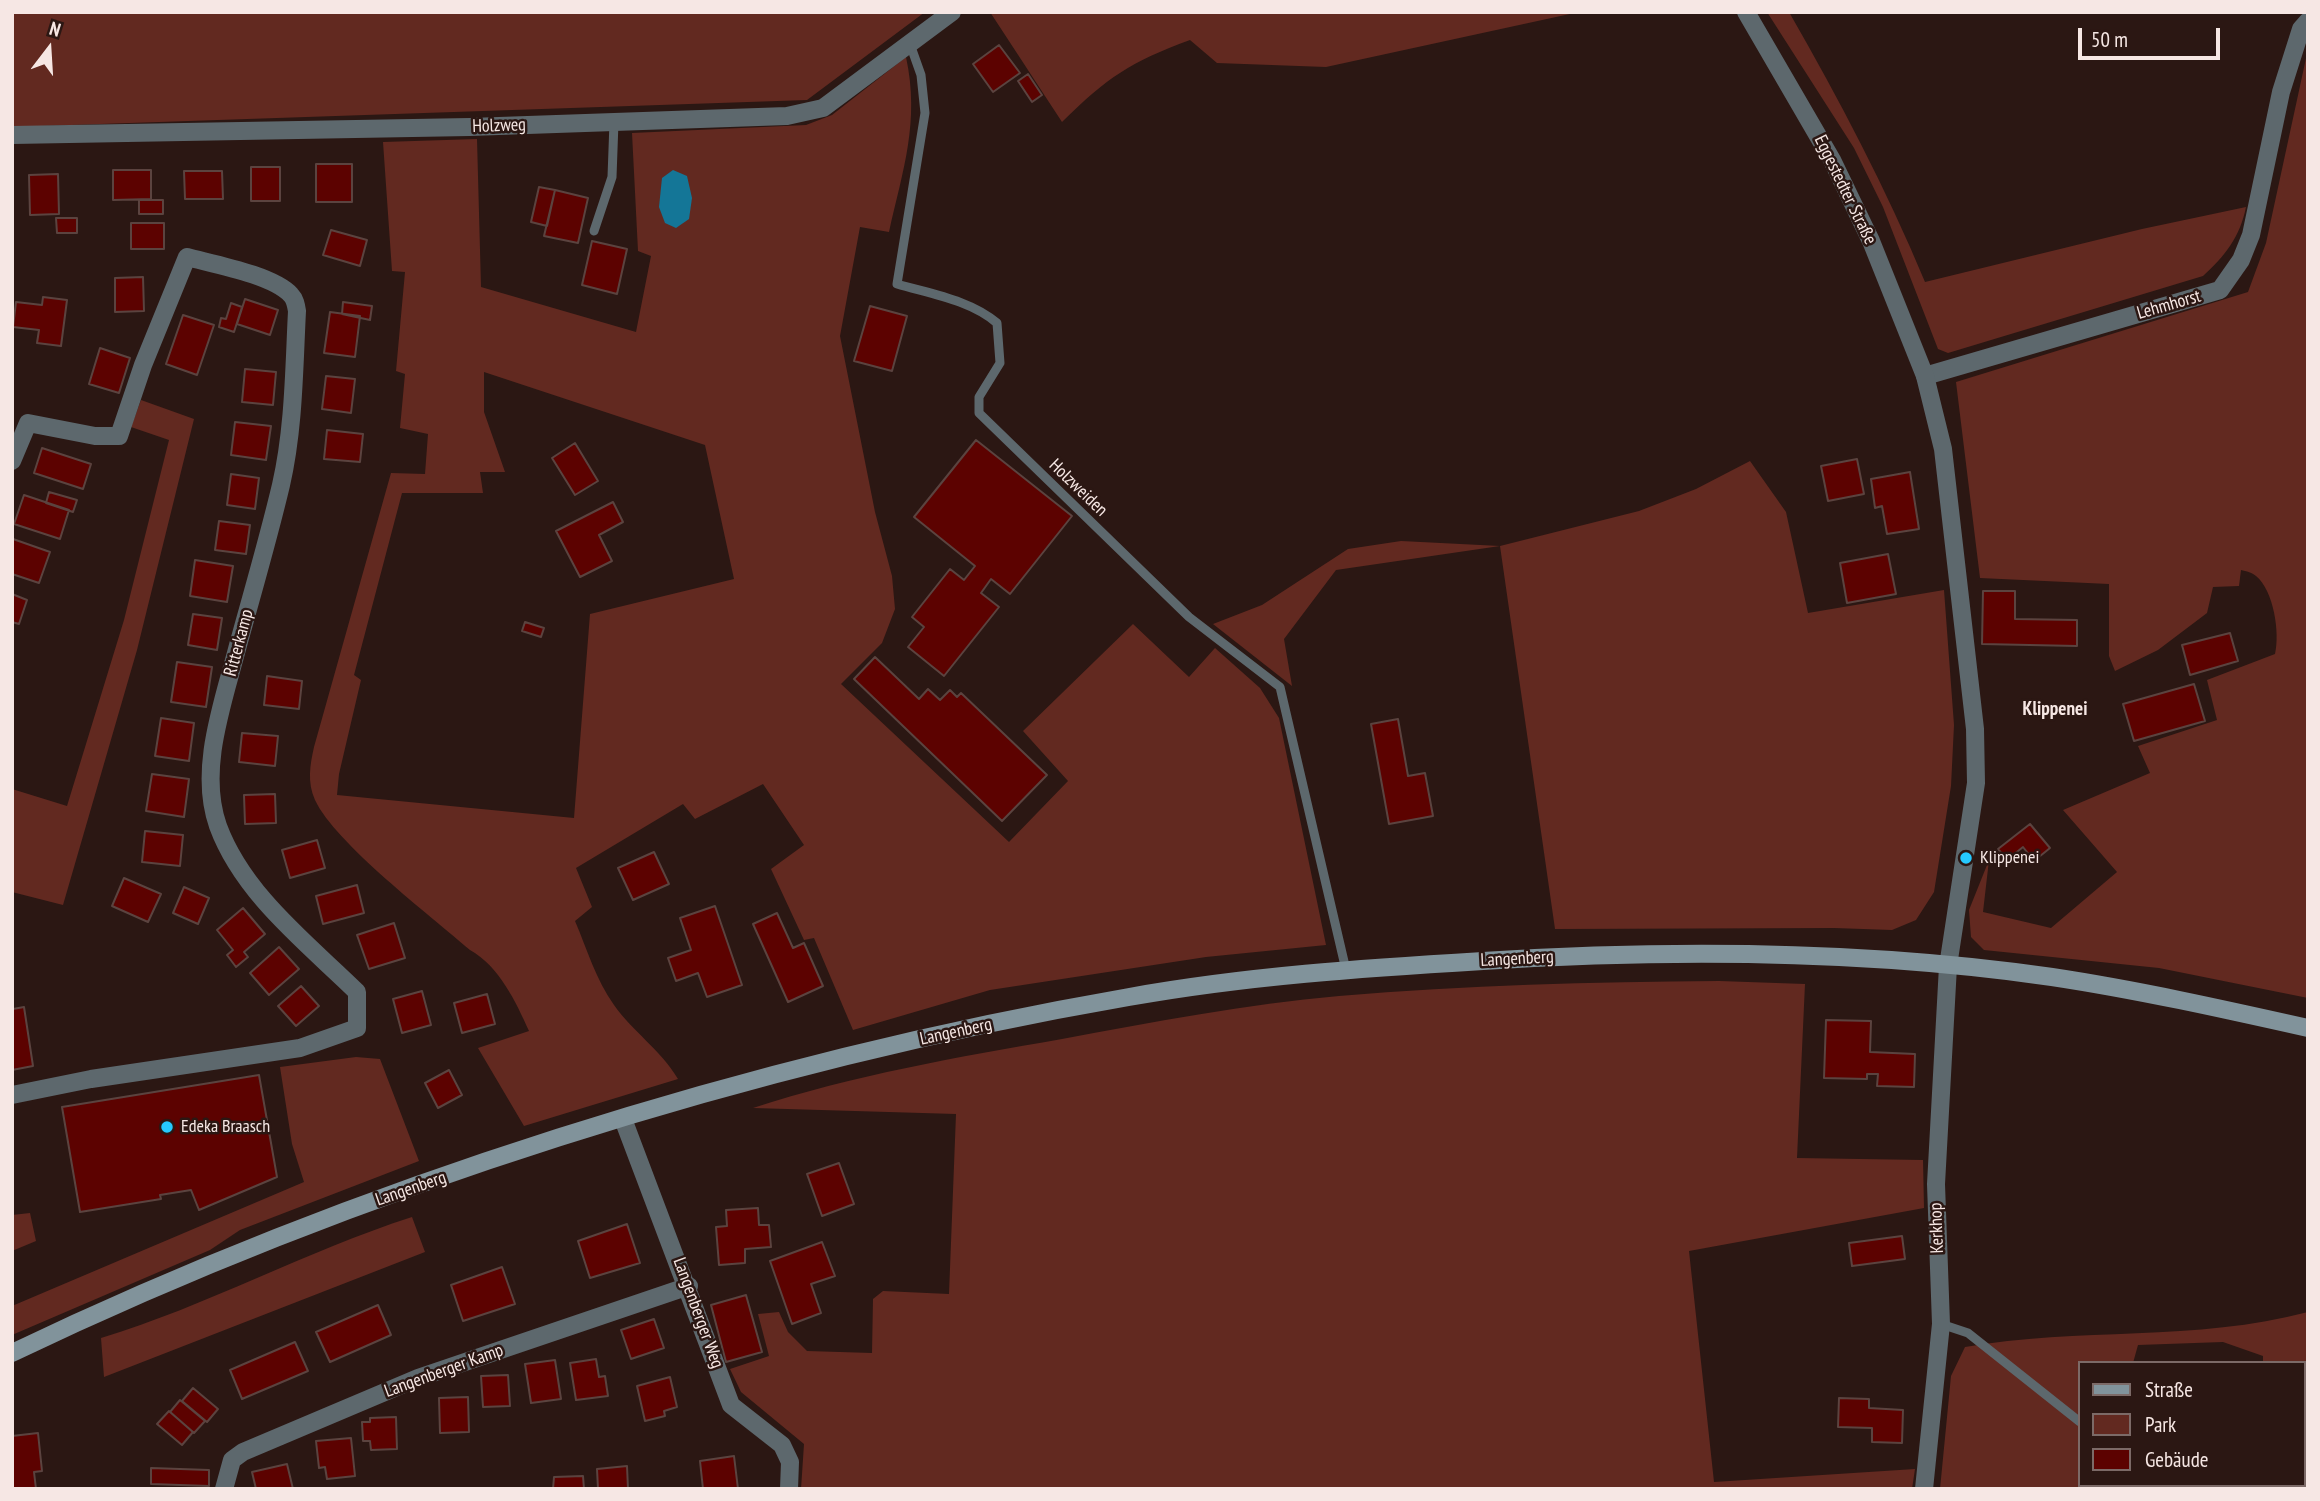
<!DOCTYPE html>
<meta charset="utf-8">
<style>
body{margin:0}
#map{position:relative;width:2320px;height:1501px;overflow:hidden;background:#2b1713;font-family:"PT Sans Narrow",sans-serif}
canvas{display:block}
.frame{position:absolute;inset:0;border:14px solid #f6e7e4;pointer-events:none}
.legend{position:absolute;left:2078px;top:1361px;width:228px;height:126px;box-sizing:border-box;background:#2b1713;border:2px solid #7c6a67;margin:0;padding:9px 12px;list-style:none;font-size:21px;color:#f6e7e4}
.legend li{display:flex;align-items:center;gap:14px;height:35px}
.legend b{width:35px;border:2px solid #7c6a67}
.north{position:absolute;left:14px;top:14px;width:70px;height:70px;-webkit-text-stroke:5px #2b1713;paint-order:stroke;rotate:17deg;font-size:19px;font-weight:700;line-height:28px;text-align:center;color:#f6e7e4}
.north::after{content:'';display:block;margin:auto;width:24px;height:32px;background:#f6e7e4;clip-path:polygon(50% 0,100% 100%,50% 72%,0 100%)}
.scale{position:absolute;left:2078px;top:28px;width:142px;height:32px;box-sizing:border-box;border:4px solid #f6e7e4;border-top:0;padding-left:9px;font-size:21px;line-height:24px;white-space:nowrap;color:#f6e7e4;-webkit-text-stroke:5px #2b1713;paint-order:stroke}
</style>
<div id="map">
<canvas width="2320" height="1501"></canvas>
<div class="frame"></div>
<ul class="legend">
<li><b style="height:9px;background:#81939b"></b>Straße</li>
<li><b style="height:19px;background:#622920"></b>Park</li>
<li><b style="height:19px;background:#5c0200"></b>Gebäude</li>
</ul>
<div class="north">N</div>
<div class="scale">50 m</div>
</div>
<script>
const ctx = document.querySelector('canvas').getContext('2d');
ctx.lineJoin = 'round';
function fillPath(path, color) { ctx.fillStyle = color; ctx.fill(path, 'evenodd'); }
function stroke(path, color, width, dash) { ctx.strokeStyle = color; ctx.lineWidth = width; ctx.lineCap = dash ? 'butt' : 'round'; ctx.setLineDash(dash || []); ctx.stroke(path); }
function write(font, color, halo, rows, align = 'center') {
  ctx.font = font + ' "PT Sans Narrow",sans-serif'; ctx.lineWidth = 5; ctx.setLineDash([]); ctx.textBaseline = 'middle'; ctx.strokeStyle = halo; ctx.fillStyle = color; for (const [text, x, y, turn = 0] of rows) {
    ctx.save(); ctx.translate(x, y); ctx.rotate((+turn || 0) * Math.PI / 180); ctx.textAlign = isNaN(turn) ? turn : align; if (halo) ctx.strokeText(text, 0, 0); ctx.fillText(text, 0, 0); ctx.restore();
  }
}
fillPath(new Path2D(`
 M12 12H925L807 100 12 127Z
 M990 12H1579L1326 67 1217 63 1190 40C1130 62 1108 77 1062 122Z
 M1767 12H1789C1840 101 1886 188 1925 282L2142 229 2246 207C2240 237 2225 256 2203 276L1948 353 1938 349 1883 207 1854 148Z
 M2308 49V998L2159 968 1984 950 1971 937 1969 910 1989 860 1983 912 2051 928 2117 872 2063 810 2150 773 2138 746 2217 720 2207 680 2275 654C2280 633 2274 591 2256 576 2253 573 2246 571 2241 570L2239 586 2213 587 2207 613 2158 650 2115 671 2109 656V584L1980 578 1956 382 2248 292 2266 243Z
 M906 57C920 122 903 169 889 232L860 227 840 336 875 512 892 576 895 609 882 643 841 684 1009 842 1068 781 1023 731 1133 624 1189 677 1215 648 1260 688 1279 718 1326 945 1206 957 990 990 853 1030 814 938 804 940 771 869 804 845 763 784 695 819 683 804 576 868 592 907 575 921C587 949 596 980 614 1005 633 1032 660 1049 678 1079L524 1126 478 1048 529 1031C516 1002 499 966 470 950 431 916 335 843 315 800 307 782 310 765 314 747L391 473 425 474 428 434 400 428 405 374 396 371 405 272 392 271 383 142 477 139 481 287 636 332 651 256 638 251 632 133 806 125 832 115ZM484 372 705 445 734 579 590 614 574 818 337 795 339 774 361 680 354 675 402 493H483L480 472H505L484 412Z
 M141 400 194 419 137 650 63 905 12 892V789L67 806 124 620 169 440 131 427Z
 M1750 461 1786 512 1808 613 1944 590 1954 725 1951 786 1934 892 1916 920 1892 930 1834 928 1555 929 1500 546 1336 570 1284 639 1292 686 1213 624 1262 605 1348 549 1401 541 1500 546 1639 511 1696 489Z
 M1719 981 1805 984 1797 1158 1923 1160 1924 1208 1689 1251 1714 1482 1915 1469 1912 1489H801L804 1444 741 1392 730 1369 769 1356 758 1314 779 1312 788 1332 807 1351 872 1353 873 1299 883 1291 949 1294 956 1114 753 1108C854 1075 958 1057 1062 1039 1154 1022 1246 1004 1339 996 1466 985 1592 982 1719 981Z
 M356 1057 380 1059 419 1161 240 1230 210 1250 12 1335V1306L304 1182 292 1144 280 1067Z
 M30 1213 36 1241 12 1251V1215Z
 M412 1217 425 1252 104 1377 101 1338C207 1306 306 1251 412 1217Z
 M2308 1312V1451L2304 1450V1363H2263V1356L2223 1342 2138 1345 2133 1363H2080V1485H2136L2139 1489H1940L1951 1376 1965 1347C2078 1327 2196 1342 2308 1312Z`), '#622920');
fillPath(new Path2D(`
 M673 170 687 176 692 198 689 219 676 228 665 223 659 207 662 178Z`), '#147697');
const building = new Path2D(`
 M999 45 1020 73 993 92 973 64Z
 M1028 74 1042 95 1032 102 1018 81Z
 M316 164H352V202H316Z
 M251 167H280V201H251Z
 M113 170H151V199L113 200Z
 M184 171H222L223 199H185Z
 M58 174 59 214 30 215 29 175Z
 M539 187 555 190 547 226 531 222Z
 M555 190 588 198 578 243 544 236Z
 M139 200H163V214H139Z
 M56 218H77V233H57Z
 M131 223H164V249H131Z
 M331 230 367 240 360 266 323 255Z
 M592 241 627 249 617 294 582 285Z
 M143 277 144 311 115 312V278Z
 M43 297 67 300 61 346 37 343 39 330 13 327 16 302 42 305Z
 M245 299 278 310 270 335 237 324Z
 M343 302 372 306 370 320 342 314Z
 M231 303 242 307 234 332 219 327 221 318 226 319Z
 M870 306 907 316 892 371 854 361Z
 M330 312 360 316 355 357 324 353Z
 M183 315 214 325 197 375 166 364Z
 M100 348 130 358 119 393 89 384Z
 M245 369 276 372 273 405 242 402Z
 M326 376 355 379 351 413 322 409Z
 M235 422 271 426 266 460 231 455Z
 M327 430 363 434 360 462 324 459Z
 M976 440 1072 516 1010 594 991 579 981 593 999 607 944 676 908 647 924 627 912 617 950 569 964 580 975 566 914 517Z
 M575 443 598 481 575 495 552 458Z
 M42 448 91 464 83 489 34 473Z
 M1857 459 1864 494 1828 501 1821 466Z
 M1910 472 1919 529 1887 534 1882 506 1875 508 1871 479Z
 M231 474 259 478 255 509 227 505Z
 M49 492 77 500 73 512 46 503Z
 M24 495 69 510 60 539 14 524Z
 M613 502 623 522 599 535 612 561 580 577 556 531Z
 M219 521 250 525 246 554 215 550Z
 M13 539 50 552 39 583 12 574Z
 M1888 554 1896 594 1847 603 1840 563Z
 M195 560 233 566 227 602 190 596Z
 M1983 591H2015V619L2077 620V646L1982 644Z
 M12 594 27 600 19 624 12 622Z
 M193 614 222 618 217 650 188 645Z
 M525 622 544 628 541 637 522 631Z
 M2230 633 2238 661 2190 675 2182 645Z
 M875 657 919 699 928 689 940 700 950 690 957 697 961 693 1047 775 1002 821 854 679Z
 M177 662 212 667 206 707 171 702Z
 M267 676 302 681 299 709 264 705Z
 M2194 684 2205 721 2134 741 2123 704Z
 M161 718 194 723 189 761 155 756Z
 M1398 719 1408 776 1425 773 1433 816 1389 824 1371 724Z
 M242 733 278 736 275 766 239 762Z
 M152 774 189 779 184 817 146 811Z
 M275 794 276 823 245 824 244 795Z
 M2030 824 2050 848 2034 861 2023 847 2007 860 1998 849Z
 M145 831 183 835 180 866 142 862Z
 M317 840 325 868 290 878 282 850Z
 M654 852 669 884 633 900 618 868Z
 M124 878 161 894 148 922 112 906Z
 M357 885 364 913 323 924 316 896Z
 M184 887 209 898 198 924 173 913Z
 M715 906 742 985 707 997 698 973 676 981 668 958 691 950 680 918Z
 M243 908 265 934 244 952 248 957 236 967 227 955 233 950 217 930Z
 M777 913 793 948 804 943 823 986 788 1002 753 924Z
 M394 923 405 958 369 969 357 935Z
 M279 947 299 969 269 995 250 973Z
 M301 986 319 1006 296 1026 278 1006Z
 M422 991 431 1025 402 1033 393 999Z
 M487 994 495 1024 462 1033 454 1003Z
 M12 1004 13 1009 24 1007 33 1066 12 1070Z
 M1826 1020 1871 1021 1870 1052 1915 1054 1914 1087 1877 1086 1878 1074H1867V1079L1824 1078Z
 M449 1070 462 1095 438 1108 425 1083Z
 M259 1075 277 1177 199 1210 191 1190 160 1195 161 1199 80 1212 62 1107Z
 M839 1163 854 1204 822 1216 807 1174Z
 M758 1208 759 1225H769L771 1247 745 1249V1263L719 1265 716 1227 727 1226 726 1210Z
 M627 1224 640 1263 590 1278 578 1241Z
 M1902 1236 1905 1259 1852 1266 1849 1243Z
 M822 1242 835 1276 811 1284 821 1313 792 1324 770 1261Z
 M502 1267 515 1304 463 1321 451 1285Z
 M746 1295 762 1352 726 1362 711 1305Z
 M378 1305 391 1335 330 1362 316 1332Z
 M654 1319 664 1348 631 1359 621 1330Z
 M295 1342 308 1371 242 1399 230 1370Z
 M596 1359 599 1377 605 1376 608 1396 576 1400 570 1363Z
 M555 1360 561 1399 531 1403 525 1364Z
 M508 1375 510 1406 483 1407 481 1376Z
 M670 1377 677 1407 664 1411 665 1416 645 1421 637 1386Z
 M193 1388 218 1409 207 1422 182 1401Z
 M468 1397 469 1432 440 1433 439 1398Z
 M1839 1398 1869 1399V1408L1903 1410 1902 1443 1872 1442V1428L1838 1427Z
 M180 1400 205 1421 194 1433 170 1412Z
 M169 1411 193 1432 182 1445 157 1424Z
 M396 1417 397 1449 371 1450 370 1441H363L362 1422H370V1418Z
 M38 1433 42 1471 34 1472 36 1489H12V1436Z
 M351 1438 355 1476 327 1479 325 1467 319 1468 316 1441Z
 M734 1456 738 1489H703L700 1461Z
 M287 1464 293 1489H256L252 1472Z
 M627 1466 628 1489H598L597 1469Z
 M151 1468 209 1470V1486L151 1484Z
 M583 1476 584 1489H553L554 1477Z
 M2242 1485H2285L2301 1489H2242Z`);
fillPath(building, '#5c0200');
stroke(building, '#5b433f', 2);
stroke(new Path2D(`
 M910 44 921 75 925 113 897 284C931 294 970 300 997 323L1000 363 979 397V413L1189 617 1280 687 1346 970
 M594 231 612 177 614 122
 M1941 1324 1968 1333 2080 1422
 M2154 1485 2158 1489`), '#5d686d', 9);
stroke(new Path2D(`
 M12 135 470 127 787 116 823 108 952 12
 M1925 376 2220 290 2241 260 2251 235 2281 92 2301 29 2308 21
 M12 461 28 423 95 436H119L143 365 187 257C213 264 273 275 291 295 295 299 296 305 297 311 294 369 294 428 281 485 268 540 252 594 237 649 223 703 198 770 218 826 243 894 307 943 357 992V1028L300 1048 91 1079 12 1095
 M623 1119 731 1405 782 1445 790 1462 789 1489
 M224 1489 232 1460 243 1452 418 1378 689 1286
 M1924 1489 1941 1324 1936 1184 1948 966`), '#5d686d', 18);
stroke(new Path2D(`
 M1746 12 1832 160 1871 241 1925 376 1943 449 1975 729 1976 783 1948 966`), '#5d686d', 18);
stroke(new Path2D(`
 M12 1353C356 1188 753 1062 1129 997 1246 976 1365 968 1483 961 1672 949 1864 950 2052 977 2138 990 2223 1009 2308 1028`), '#81939b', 18);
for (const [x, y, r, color] of [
 [1966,858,7,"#26c9fe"],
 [167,1127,7,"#26c9fe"]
]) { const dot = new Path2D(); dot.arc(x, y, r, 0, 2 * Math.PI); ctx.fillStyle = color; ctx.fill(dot); stroke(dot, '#2b1713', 2.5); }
write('18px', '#f6e7e4', '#2b1713', [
 ["Holzweg",499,126,-2],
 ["Eggestedter Straße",1845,190,64],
 ["Lehmhorst",2169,305,-16],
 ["Holzweiden",1078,488,44],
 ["Ritterkamp",239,643,-75],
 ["Langenberg",1517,959,-3],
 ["Langenberg",956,1032,-12],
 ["Langenberg",411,1189,-19],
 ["Kerkhop",1937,1228,-92],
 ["Langenberger Weg",698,1313,70],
 ["Langenberger Kamp",444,1371,-20]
]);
write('18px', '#f6e7e4', '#2b1713', [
 ["Klippenei",1980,858],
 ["Edeka Braasch",181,1127]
], 'left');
write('bold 19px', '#f6e7e4', '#2b1713', [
 ["Klippenei",2055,710]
]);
</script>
